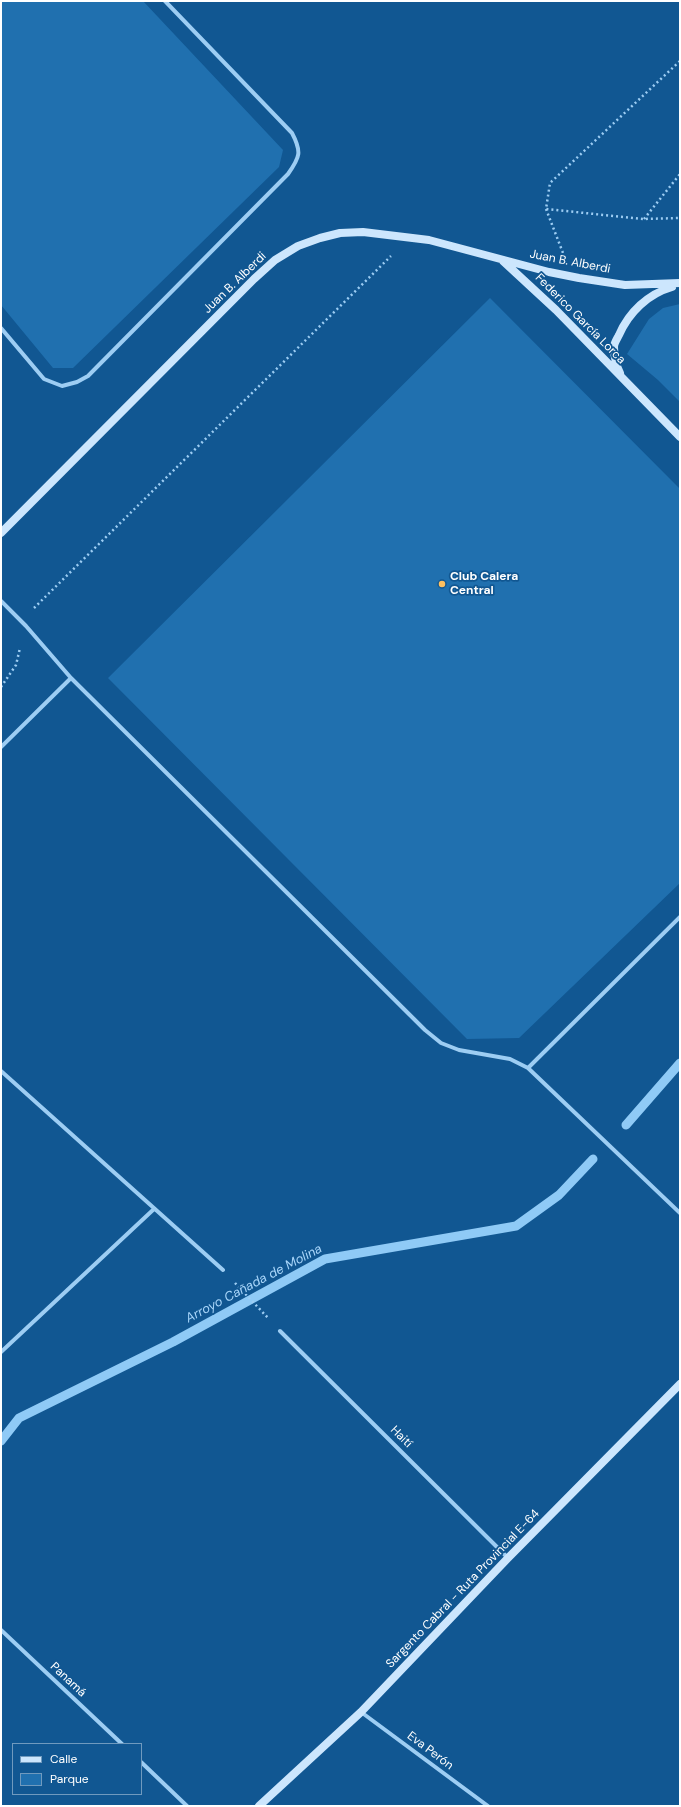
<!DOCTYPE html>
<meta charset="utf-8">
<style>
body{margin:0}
#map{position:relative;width:681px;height:1807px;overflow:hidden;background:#115792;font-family:"DM Sans",sans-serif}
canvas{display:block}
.frame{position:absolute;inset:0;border:2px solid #fff;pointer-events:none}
.legend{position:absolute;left:12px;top:1743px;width:130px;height:52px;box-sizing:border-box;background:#115792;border:1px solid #709abe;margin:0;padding:5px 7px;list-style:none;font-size:12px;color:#fff}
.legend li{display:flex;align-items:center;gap:8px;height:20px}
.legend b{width:20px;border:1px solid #709abe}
</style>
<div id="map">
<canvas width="681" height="1807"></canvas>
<div class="frame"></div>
<ul class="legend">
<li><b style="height:5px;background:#cce6fd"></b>Calle</li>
<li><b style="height:11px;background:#2070af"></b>Parque</li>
</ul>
</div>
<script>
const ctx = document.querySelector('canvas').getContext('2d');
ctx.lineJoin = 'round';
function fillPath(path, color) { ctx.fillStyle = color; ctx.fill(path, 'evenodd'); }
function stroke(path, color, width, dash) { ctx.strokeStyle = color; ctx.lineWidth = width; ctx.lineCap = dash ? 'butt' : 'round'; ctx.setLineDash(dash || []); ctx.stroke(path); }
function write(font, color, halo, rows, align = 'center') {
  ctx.font = font + ' "DM Sans",sans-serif'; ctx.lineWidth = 3.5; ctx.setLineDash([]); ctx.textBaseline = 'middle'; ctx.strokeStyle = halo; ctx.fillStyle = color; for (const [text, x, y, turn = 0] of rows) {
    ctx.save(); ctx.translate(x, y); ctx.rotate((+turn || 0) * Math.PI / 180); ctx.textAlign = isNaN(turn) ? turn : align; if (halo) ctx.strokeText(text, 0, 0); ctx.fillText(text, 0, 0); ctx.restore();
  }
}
fillPath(new Path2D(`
 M1 1H143L283 150 279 167 73 368H53L1 305Z
 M490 298 680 489V883L519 1038 467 1039 108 678Z
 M680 304V402L658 380 627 354 649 319 663 308Z`), '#2070af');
stroke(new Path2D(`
 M626 1125 680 1063
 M1 1441 19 1418 173 1342 325 1259 516 1226 559 1195 593 1159`), '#8fcaf6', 9);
stroke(new Path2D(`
 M680 61 550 183 546 209 643 219 680 218
 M546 209 563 253
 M644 219 680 174
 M34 608 391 256
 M1 687 16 665 20 648
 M235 1283 269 1319`), '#9dcdf3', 2.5, [2, 3]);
stroke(new Path2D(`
 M1 328 44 379 62 386 77 382 88 376 288 174C300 157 302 152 292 133L165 1
 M1 601 26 626 71 678 425 1030 441 1043 459 1050 510 1059 528 1068 680 1213
 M1 747 71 678
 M528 1068 680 917
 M1 1071 223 1270
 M280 1331 508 1558
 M1 1352 154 1209
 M1 1630 122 1744
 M361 1712 488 1806
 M141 1762 187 1806`), '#9dcdf3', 4);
stroke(new Path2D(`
 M503 261 556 310 680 437
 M620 373C616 365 614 356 614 347 614 343 617 339 619 335 629 312 648 294 672 287
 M1 533 254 279 275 260 298 246 320 238 340 233 363 232 429 240 549 272 579 278 625 285 680 283
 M259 1806 361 1712 508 1558 680 1384`), '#cce6fd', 8);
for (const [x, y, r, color] of [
 [442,584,4,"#ffc05f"]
]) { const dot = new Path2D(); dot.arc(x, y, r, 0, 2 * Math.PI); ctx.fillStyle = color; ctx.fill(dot); stroke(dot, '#115792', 1.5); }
write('12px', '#fff', '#115792', [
 ["Juan B. Alberdi",570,262,11],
 ["Juan B. Alberdi",235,283,-44],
 ["Federico García Lorca",580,319,45],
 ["Haití",401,1437,45],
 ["Sargento Cabral - Ruta Provincial E-64",463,1589,-46],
 ["Panamá",68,1680,43],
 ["Eva Perón",430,1751,37]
]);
write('bold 12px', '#fff', '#115792', [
 ["Club Calera",450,577],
 ["Central",450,591]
], 'left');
write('italic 13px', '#a9d6fa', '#115792', [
 ["Arroyo Cañada de Molina",254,1284,-28]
]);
</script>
